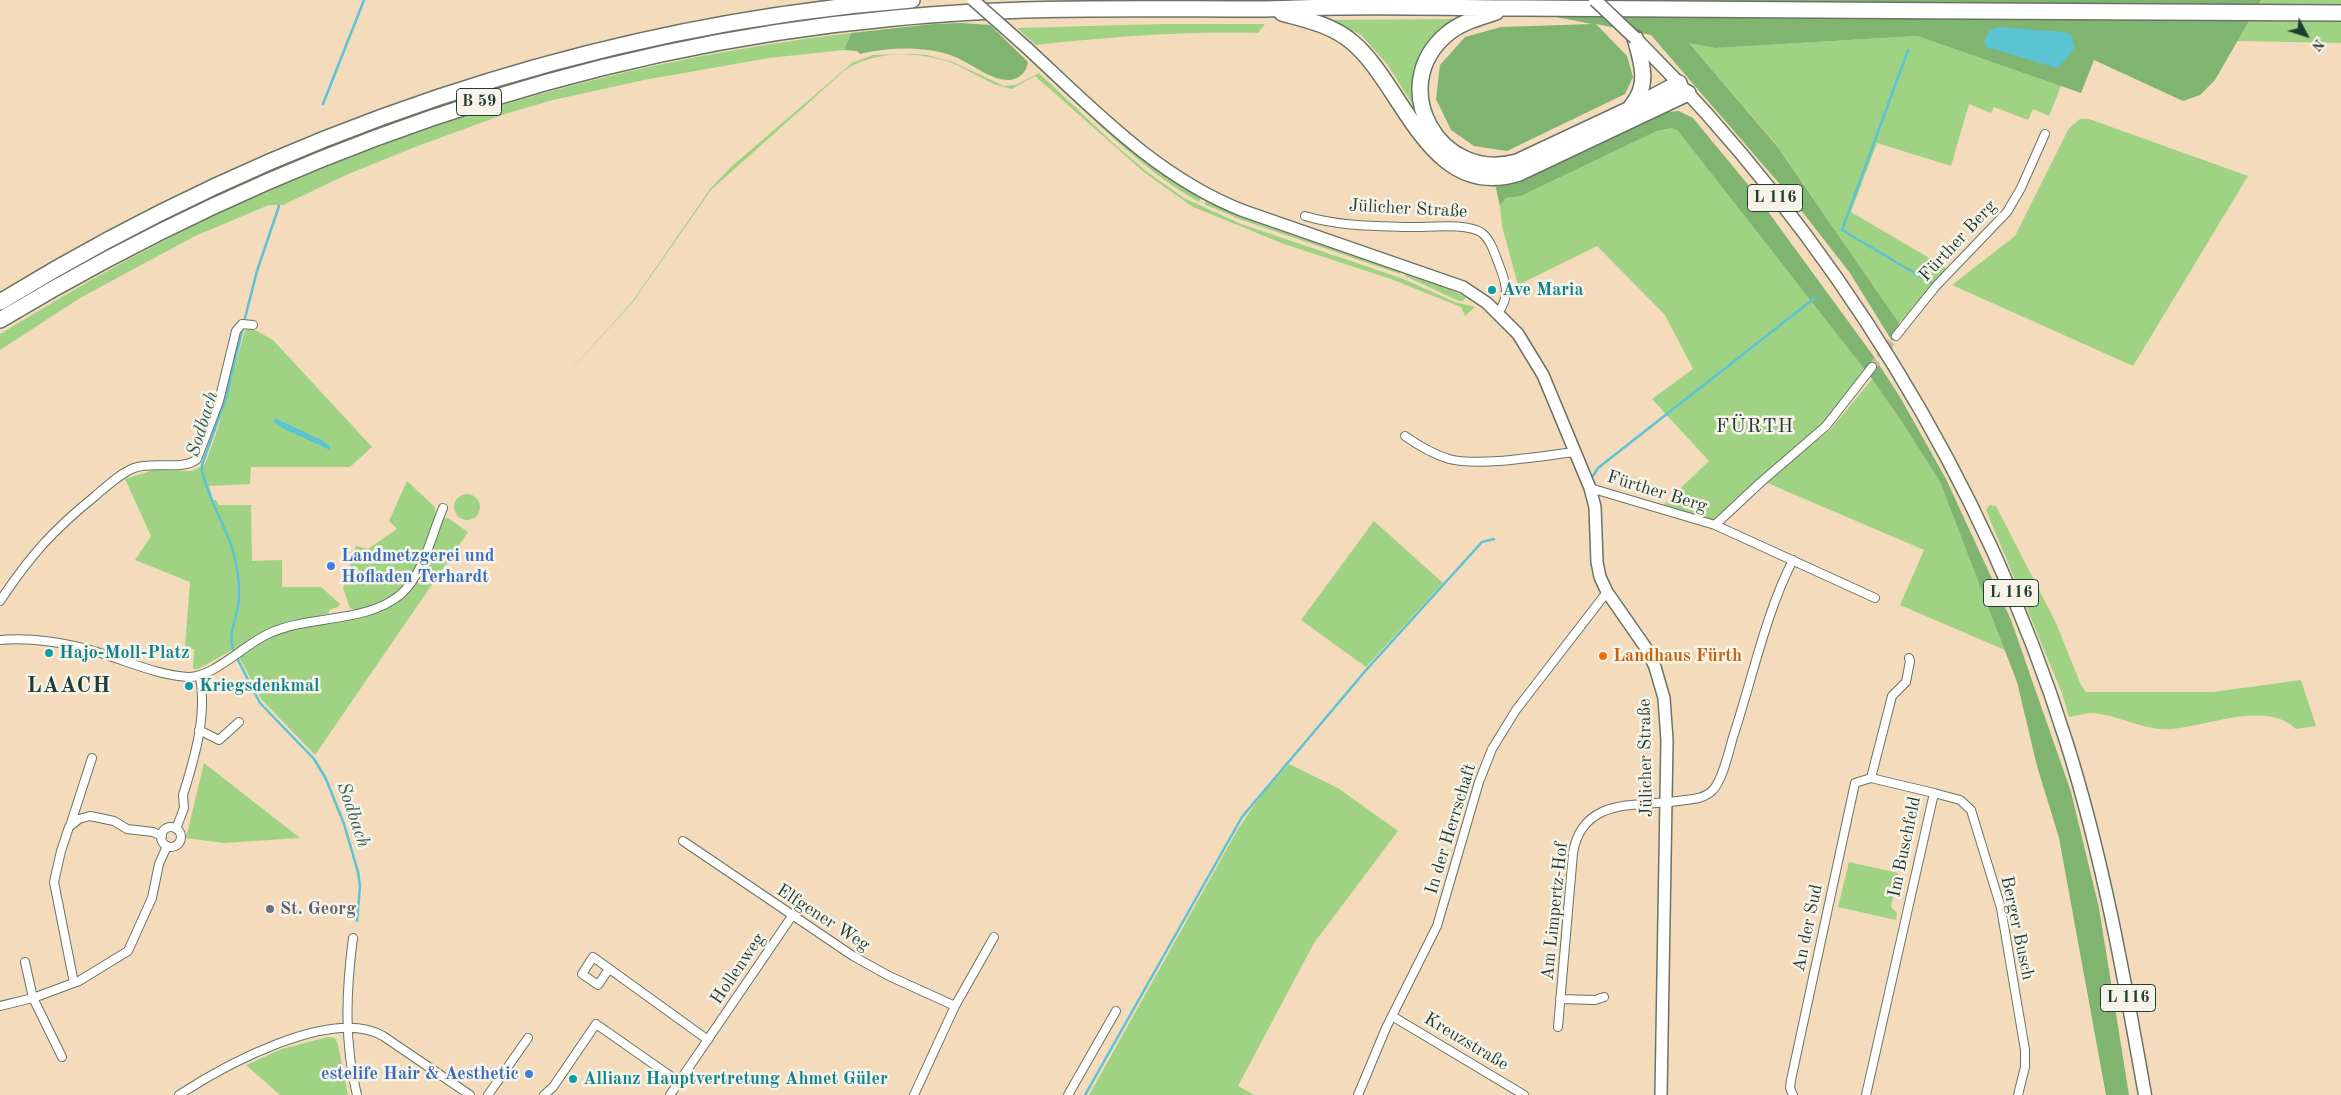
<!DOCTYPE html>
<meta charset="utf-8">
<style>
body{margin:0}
#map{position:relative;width:2341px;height:1095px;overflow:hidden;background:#f3dbbc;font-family:"Old Standard TT",serif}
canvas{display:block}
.north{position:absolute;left:2281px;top:10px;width:50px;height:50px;-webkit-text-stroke:4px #f7f3e8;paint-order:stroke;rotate:130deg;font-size:14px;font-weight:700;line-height:20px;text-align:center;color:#1f3d34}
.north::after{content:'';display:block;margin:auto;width:18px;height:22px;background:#1f3d34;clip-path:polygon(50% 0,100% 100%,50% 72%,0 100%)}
</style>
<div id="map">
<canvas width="2341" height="1095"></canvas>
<div class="north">N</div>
</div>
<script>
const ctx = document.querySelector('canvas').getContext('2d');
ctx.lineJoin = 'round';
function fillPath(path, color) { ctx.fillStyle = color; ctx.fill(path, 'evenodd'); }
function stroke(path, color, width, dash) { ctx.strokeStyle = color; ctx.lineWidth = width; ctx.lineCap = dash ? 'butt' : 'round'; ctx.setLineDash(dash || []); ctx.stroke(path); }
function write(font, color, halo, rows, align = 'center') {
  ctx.font = font + ' "Old Standard TT",serif'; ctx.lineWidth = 5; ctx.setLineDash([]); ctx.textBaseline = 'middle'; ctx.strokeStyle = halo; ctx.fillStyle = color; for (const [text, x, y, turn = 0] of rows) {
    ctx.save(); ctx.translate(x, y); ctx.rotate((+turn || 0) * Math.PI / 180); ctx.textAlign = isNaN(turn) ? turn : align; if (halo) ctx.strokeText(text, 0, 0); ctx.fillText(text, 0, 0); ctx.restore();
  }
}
fillPath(new Path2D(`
 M2261 0H2341V43L2237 41Z
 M1455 19 1433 37 1416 68 1415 108 1387 64 1361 35 1332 20Z
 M1162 24H1265L1258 33C1184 31 1110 37 1036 45L1017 28Z
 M851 33 844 50 769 58 644 80 553 100 508 113 415 147 346 175 283 205H269L195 236 80 298 0 350V334C84 283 171 233 262 194 449 111 647 57 851 33Z
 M1917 36 2061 86 2049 116 2033 109 2028 120 1994 107 1991 113 1969 104 1951 166 1877 143 1851 212 1948 269 1899 323 1776 144 1688 42 1715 48Z
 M914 54 927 55 953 62 1004 86 1016 85 1039 73 1112 142 1146 171 1184 198 1241 224 1401 278 1455 302 1475 307 1465 316 1461 307 1391 279 1284 244 1193 207 1145 173 1035 76 1012 89C989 85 972 71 952 63 919 51 872 50 844 71L711 190 633 302 557 385 632 302 710 189 731 167 852 63 873 55Z
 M1044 74H1049L1152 166 1201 198 1199 202C1140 169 1095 119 1044 74Z
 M2080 119H2089L2248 176 2133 366 1952 285 2015 236 2069 128Z
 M1672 128 1678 131 1865 370 1832 415 1819 429 1748 488 1712 521 1662 506 1709 461 1652 399 1693 369 1665 315 1597 246 1518 285 1502 226 1500 206 1506 198 1521 196 1657 131Z
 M1207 200 1401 270 1400 274 1242 220 1204 204Z
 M1406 271 1466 297 1463 301H1459L1405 276Z
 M245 330H255L273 340 372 447 350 467H251L250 484 209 486 213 500H216L219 505H251L252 561 282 560V587H321L340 604 338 607 329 610V613L270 629 198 669H193L194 649 185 647 190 582 135 560 151 536 125 479 154 470 192 471 205 464 217 431Z
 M1872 379 1902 422 1940 482 2005 650 1900 605 1924 550 1765 482 1830 430Z
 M407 481 435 507C438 531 414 579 396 594 386 603 369 607 357 611L350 608 343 588 356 546 368 549 397 529 389 521Z
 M454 507a13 13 0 1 1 26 0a13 13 0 1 1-26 0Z
 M1990 505 1996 506 2056 623 2081 685 2086 692H2213L2301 680 2316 726 2296 729C2267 700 2208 726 2171 729 2143 731 2119 715 2092 713 2085 713 2076 716 2069 717L2062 693 1986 510Z
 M444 518H448L468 532 315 755 262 700 238 655 258 642 282 631 362 615 403 595 441 521Z
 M1374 521 1443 583 1366 667 1301 620Z
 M204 763 300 838 224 843 186 838Z
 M1289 764 1338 788 1398 831 1314 943 1238 1086 1254 1095H1089L1238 829 1260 797Z
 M1849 862 1898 873 1891 907 1897 913 1896 920 1838 907Z
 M327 1037 335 1038 338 1045 348 1095H280L246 1065 282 1049Z`), '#9fd383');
fillPath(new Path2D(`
 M1506 0H2261L2215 80 2200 95 2183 101 2094 60 2081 93 1917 36 1715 48 1689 43 1777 146 1899 323 1892 341 1850 273 1790 196 1651 35 1596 24 1627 56 1633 77 1625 94 1507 151 1474 146 1451 130 1436 99 1440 65 1465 37 1501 27 1592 24 1509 8Z
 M962 23 990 25 1028 62C1027 71 1020 79 1010 80 991 81 971 63 953 56 925 46 889 47 860 54L857 51 844 50 851 33 933 24Z
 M1679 111 1693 118 1750 187 1872 354 1900 397 1946 479 2011 620 2071 792 2099 908 2129 1095H2106L2059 838 2037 766 2017 682 1940 482 1902 422 1872 379 1678 131 1672 128 1657 131 1521 196 1506 198 1500 206 1495 184 1525 178 1645 121 1668 112Z`), '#7fb571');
fillPath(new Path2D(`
 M1999 27 2064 32 2071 35 2075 47 2067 58 2057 68 1987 47 1984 41 1990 30Z
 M275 418 323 441 330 446V450L286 430 274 422Z`), '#5ac4d5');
stroke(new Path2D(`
 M1908 50 1842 230 1933 284
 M323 104 364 0
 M244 322 257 271 279 206
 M1593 476 1598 468 1816 297
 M233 649C229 635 234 625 237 611 240 599 239 581 237 569 232 534 210 506 202 471V465L226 398 243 327
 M237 658 260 703 314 759 326 779 344 824 358 872 360 886 357 921
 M1085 1095 1242 817 1367 669 1482 542 1494 539`), '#5ac4d5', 2.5);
stroke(new Path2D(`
 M1872 367 1896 336`), '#c9bba1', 8, [8, 4]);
const street = new Path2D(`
 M1305 216C1338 226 1373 226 1407 227 1426 228 1466 222 1482 233 1492 241 1496 258 1501 270 1507 286 1509 298 1498 313
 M1896 336 1936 286 2007 212 2021 188 2045 134
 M1405 436C1419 446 1433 454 1449 459 1480 467 1541 456 1575 452
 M1590 488 1715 525 1761 482 1826 426 1872 367
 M1715 525 1875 598
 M0 601C30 556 52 531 94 497 106 487 119 474 134 468 152 461 184 471 197 459L219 401 236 331 242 324 253 325
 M0 640C31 637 68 643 97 652 127 661 157 675 188 677 213 678 246 643 270 633 310 615 366 623 400 595 424 574 431 536 443 508
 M199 730 219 740 239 722
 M1934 793 1960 800 1971 810 2001 908 2025 1050V1067L2018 1095
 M70 826 92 758
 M161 837a10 10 0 1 1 20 0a10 10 0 1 1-20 0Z
 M176 829 184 808 183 795C195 757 207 716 200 676
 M683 841 853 956 889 976 955 1006
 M353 938C346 991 344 1043 357 1095
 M25 962 33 998 62 1057
 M609 969 598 985 582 974 593 957 708 1040
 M74 983 54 882 61 851 69 827 79 819 90 816 114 821 127 829 153 832 162 836
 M1560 999 1595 1000 1604 997
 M0 1006 33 998 79 981 128 951 152 898 159 864 167 846
 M1392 1016 1524 1095
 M1558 1027 1573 853C1583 794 1641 808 1685 800 1695 799 1705 798 1713 790 1723 779 1729 751 1733 737 1752 680 1766 612 1793 560
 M179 1095C223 1066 332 1006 383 1036L470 1095
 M488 1095 528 1038
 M544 1095 553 1087 596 1024 679 1082
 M670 1095 792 916
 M914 1095 955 1006 994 937
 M1068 1095 1116 1011
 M1358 1095 1386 1028 1437 926 1479 782 1492 749 1516 710 1607 592
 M1793 1095 1790 1088 1791 1080 1855 783 1871 778
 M1866 1095 1934 793 1871 778 1892 696 1906 682 1910 661 1909 658`);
const secondary = new Path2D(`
 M1026 47C1093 109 1158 178 1244 211L1463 287 1487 303 1518 334 1543 375 1590 488 1595 507 1597 562 1600 577 1607 592 1646 648 1655 667 1664 698 1667 740 1661 1095`);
const primary = new Path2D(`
 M1635 38C1832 234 1984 479 2067 744 2103 859 2124 976 2145 1095`);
const highway = new Path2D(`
 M1496 12C1479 18 1461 22 1447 34 1385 86 1439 184 1517 162L1630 109 1679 83
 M1282 13C1307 20 1332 25 1352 42 1404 85 1429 202 1519 173L1688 93
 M1631 107C1650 85 1642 63 1635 38
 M0 302C274 134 591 25 912 0
 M0 320C273 156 577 47 895 18 1015 6 1136 9 1256 9 1284 9 1312 7 1340 7 1401 6 1461 8 1521 8 1794 10 2068 12 2341 13`);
stroke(street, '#697464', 10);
stroke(secondary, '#697464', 14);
stroke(primary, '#697464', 15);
stroke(highway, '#697464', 18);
stroke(street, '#fff', 8);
stroke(secondary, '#fff', 11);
stroke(primary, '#fff', 12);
stroke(highway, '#fff', 15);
const secondaryBridge = new Path2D(`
 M973 0 1026 47`);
const primaryBridge = new Path2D(`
 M1595 0 1635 38`);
stroke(secondaryBridge, '#697464', 14, []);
stroke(primaryBridge, '#697464', 15, []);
stroke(secondaryBridge, '#fff', 11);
stroke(primaryBridge, '#fff', 12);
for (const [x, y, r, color] of [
 [1492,290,5,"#0f9aa8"],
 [331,566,5,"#3f7fe0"],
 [49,653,5,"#0f9aa8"],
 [1603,656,5,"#e8710a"],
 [189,686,5,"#0f9aa8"],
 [270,909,5,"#6b7280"],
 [529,1074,5,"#3f7fe0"],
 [573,1079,5,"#0f9aa8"]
]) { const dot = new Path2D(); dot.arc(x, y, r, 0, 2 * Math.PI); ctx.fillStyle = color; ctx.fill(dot); stroke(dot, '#f7f3e8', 2); }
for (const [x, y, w] of [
 [479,102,45],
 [1775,198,55],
 [2011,593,55],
 [2128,998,55]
]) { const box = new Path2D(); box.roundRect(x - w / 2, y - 13.5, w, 27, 4); ctx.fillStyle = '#f7f3e8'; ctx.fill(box); stroke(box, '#1f3d34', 1); }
write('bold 16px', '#1f3d34', null, [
 ["B 59",479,102],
 ["L 116",1775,198],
 ["L 116",2011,593],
 ["L 116",2128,998]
]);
write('18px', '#1f3d34', '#f7f3e8', [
 ["Jülicher Straße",1408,209,3],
 ["Fürther Berg",1958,241,-47],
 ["Fürther Berg",1657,492,17],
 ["Jülicher Straße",1646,758,-91],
 ["In der Herrschaft",1451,829,-73],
 ["Im Buschfeld",1905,847,-78],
 ["Am Limpertz-Hof",1555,911,-84],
 ["Elfgener Weg",823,918,33],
 ["An der Sud",1808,928,-78],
 ["Berger Busch",2017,928,78],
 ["Hollenweg",738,969,-56],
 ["Kreuzstraße",1466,1042,31]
]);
write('bold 18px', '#0d838f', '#f7f3e8', [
 ["Ave Maria",1502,290],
 ["Hajo-Moll-Platz",59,653],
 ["Kriegsdenkmal",199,686],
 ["Allianz Hauptvertretung Ahmet Güler",583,1079]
], 'left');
write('bold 18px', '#366cbe', '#f7f3e8', [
 ["Landmetzgerei und",341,556],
 ["Hofladen Terhardt",341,577],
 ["estelife Hair & Aesthetic",519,1074,"right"]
], 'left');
write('bold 18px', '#c56008', '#f7f3e8', [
 ["Landhaus Fürth",1613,656]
], 'left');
write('bold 18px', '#5b616d', '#f7f3e8', [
 ["St. Georg",280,909]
], 'left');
write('italic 19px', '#2e5f5c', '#f7f3e8', [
 ["Sodbach",203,424,-73],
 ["Sodbach",353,815,71]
]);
ctx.letterSpacing = '1px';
write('20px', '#1f3d34', '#f7f3e8', [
 ["FÜRTH",1755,427]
]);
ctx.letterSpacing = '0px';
ctx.letterSpacing = '1px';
write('bold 22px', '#1f3d34', '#f7f3e8', [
 ["LAACH",69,686]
]);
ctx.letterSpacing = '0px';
</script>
